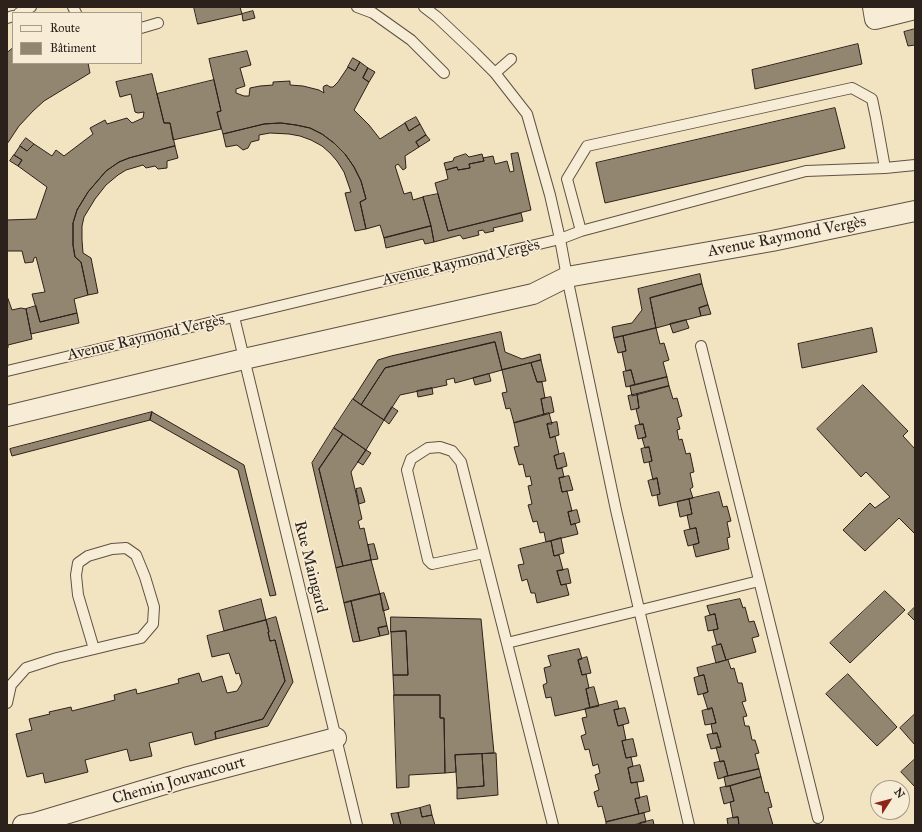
<!DOCTYPE html>
<meta charset="utf-8">
<style>
body{margin:0}
#map{position:relative;width:922px;height:832px;overflow:hidden;background:#f3e4c1;font-family:"IM FELL Great Primer",serif}
canvas{display:block}
.frame{position:absolute;inset:0;border:8px solid #2c211b;pointer-events:none}
.legend{position:absolute;left:12px;top:12px;width:130px;height:52px;box-sizing:border-box;background:#f7edd7;border:1px solid #a69b8c;margin:0;padding:5px 7px;list-style:none;font-size:12px;color:#2c211b}
.legend li{display:flex;align-items:center;gap:8px;height:20px}
.legend b{width:20px;border:1px solid #a69b8c}
.north{position:absolute;left:870px;top:780px;width:40px;height:40px;box-sizing:border-box;background:#f7edd7;border:1px solid #a69b8c;border-radius:50%;rotate:54deg;font-size:11px;font-weight:700;line-height:16px;text-align:center;color:#2c211b}
.north::after{content:'';display:block;margin:auto;width:14px;height:18px;background:#8f2418;clip-path:polygon(50% 0,100% 100%,50% 72%,0 100%)}
</style>
<div id="map">
<canvas width="922" height="832"></canvas>
<div class="frame"></div>
<ul class="legend">
<li><b style="height:5px;background:#f7edd7"></b>Route</li>
<li><b style="height:11px;background:#938671"></b>Bâtiment</li>
</ul>
<div class="north">N</div>
</div>
<script>
const ctx = document.querySelector('canvas').getContext('2d');
ctx.lineJoin = 'round';
function fillPath(path, color) { ctx.fillStyle = color; ctx.fill(path, 'evenodd'); }
function stroke(path, color, width, dash) { ctx.strokeStyle = color; ctx.lineWidth = width; ctx.lineCap = dash ? 'butt' : 'round'; ctx.setLineDash(dash || []); ctx.stroke(path); }
function write(font, color, halo, rows, align = 'center') {
  ctx.font = font + ' "IM FELL Great Primer",serif'; ctx.lineWidth = 3.5; ctx.setLineDash([]); ctx.textBaseline = 'middle'; ctx.strokeStyle = halo; ctx.fillStyle = color; for (const [text, x, y, turn = 0] of rows) {
    ctx.save(); ctx.translate(x, y); ctx.rotate((+turn || 0) * Math.PI / 180); ctx.textAlign = isNaN(turn) ? turn : align; if (halo) ctx.strokeText(text, 0, 0); ctx.fillText(text, 0, 0); ctx.restore();
  }
}
const building = new Path2D(`
 M194 7H240L242 14 198 24Z
 M253 11 255 18 243 21 242 14Z
 M915 29V45L908 46 904 32Z
 M858 44 862 64 755 89 752 70Z
 M13 48V63H88L90 73 44 101 33 111 19 126 7 144V53Z
 M247 51 251 65 240 68 245 86 236 89V93L244 96H249L250 88 260 86 273 85V82L290 81V85L303 86 319 90 324 93 323 88 324 86 327 85 330 87H333L338 82 348 67 355 71 360 62 368 68 363 78 369 82 354 110 369 125 380 139 405 123 409 131 420 124 426 135 416 142 419 147 405 156 406 168 403 170 398 164 395 166 404 194 411 192 413 200 423 197 431 226 384 238 380 225 366 229 360 202 366 199 361 181 354 167 345 154 334 143 322 134 310 128 296 125 281 123 264 124 223 134 217 112 221 111 209 59Z
 M353 58 360 62 355 71 348 67Z
 M368 68 375 72 369 82 363 78Z
 M152 74 164 123H170L175 146 129 158 119 162 106 171 88 192 77 210 73 223V245L75 257 81 262 88 295 74 299 77 313 40 322 32 294 45 292 36 257 34 258 33 262 25 263 22 251H7V220L36 219 47 187 18 166 22 160 14 155 20 146 27 151 34 144 52 156 56 150 64 156 93 134 90 128 105 120 107 124 127 118 132 123 143 118 144 112 138 113 135 112 131 94 120 97 116 82Z
 M214 80 221 111 217 112 221 129 173 140 170 123H164L157 94Z
 M835 108 845 148 605 203 596 163Z
 M416 117 420 124 409 131 405 123Z
 M281 123 296 125 310 128 322 134 334 143 345 154 354 167 361 181 366 199 360 202 366 229 355 231 345 193 351 192 344 172 337 161 330 153 322 146 311 140 300 136 289 134 270 133 259 135V140L251 142 248 148 243 150 237 145 226 147 223 134 264 124Z
 M426 135 430 140 419 147 416 142Z
 M26 138 34 144 27 151 20 146Z
 M175 146 178 158 167 161V168L158 169 155 166 146 168 143 165 126 170 118 175 106 185 95 199 84 217 82 226V240L83 253 91 258 98 293 88 295 81 262 75 257 73 245V223L77 210 88 192 106 171 119 162 129 158Z
 M518 153 531 210 448 231 435 183 448 179 446 170 457 167 458 170 470 168 469 164 484 161 483 158 493 156 495 164 507 161 510 172 514 171 511 154Z
 M466 154 469 157 482 154 484 161 469 164 470 168 458 170 457 167 446 170 444 163 453 161 454 158Z
 M14 155 22 160 18 166 10 161Z
 M438 194 448 231 521 213 523 221 493 228 494 231 485 233 483 230 478 231 479 235 463 239 460 235 434 242 431 226 423 197Z
 M431 226 434 242 425 244 423 239 386 248 384 238Z
 M700 274 702 284 650 298 656 328 614 338 612 327 632 323 642 310 638 289Z
 M702 284 708 305 699 308 701 316 656 328 650 298Z
 M7 296 12 310 21 308 26 309 32 339 8 345V348L7 349Z
 M708 305 711 314 701 316 699 308Z
 M36 306 40 322 77 313 79 323 31 334 26 309Z
 M686 320 689 328 673 333 670 324Z
 M656 328 660 344 664 343 669 360 663 362 667 377 635 385 631 370 626 371 622 352 626 351 623 336Z
 M872 328 877 352 802 368 798 344Z
 M501 332 505 352 522 359 540 354 541 360 502 370 495 342 385 368 361 405 353 399 378 360 391 356Z
 M623 336 626 351 618 353 614 338Z
 M495 342 502 370 455 383 454 378 446 380 447 385 400 395 384 420 361 405 385 368Z
 M541 360 546 381 537 382 531 363Z
 M531 363 537 382H542L545 398 541 399 544 415 514 423 510 408 506 409 502 393 507 392 502 370Z
 M631 370 635 385 626 387 623 372Z
 M489 374 491 381 475 385 473 378Z
 M667 377 669 386 632 396 630 386Z
 M863 385 908 431 903 436 915 449V534L899 518 865 551 843 530 870 503 875 508 890 497 866 472 861 477 817 429Z
 M669 386 673 399 677 398 682 416 677 418 680 429 677 430 679 440 682 439 686 454 690 453 694 472 690 473 693 487 690 489 693 498 659 506 657 495 660 494 657 478 653 480 649 462 652 461 649 447 645 448 642 438 646 437 643 424 640 425 636 409 639 408 637 394Z
 M432 388 433 394 418 397 417 391Z
 M637 394 639 408 631 410 628 396Z
 M551 397 554 412 544 415 541 399Z
 M353 399 384 420 366 450 334 428Z
 M392 407 398 411 389 424 384 420Z
 M152 412 150 420 12 456 11 453 10 449Z
 M152 412 244 465 276 595 270 596 238 470 150 420Z
 M549 413 552 424H547L550 438 555 436 559 454 554 456 557 469 562 468 564 477 559 478 562 492 567 491 572 511 568 512 571 525 575 523 578 534 546 542 544 532 540 533 537 521 533 522 528 505 532 504 528 486 532 485 530 476 526 477 523 464 519 465 514 447 519 446 514 423Z
 M557 422 559 435 550 438 547 424Z
 M643 424 646 437 638 439 635 426Z
 M334 428 343 434 319 469 343 566 336 568 312 463Z
 M343 434 366 450 351 472 362 519 358 521 360 529 364 528 371 560 343 566 319 469Z
 M649 447 652 461 644 463 641 449Z
 M366 450 371 453 363 465 358 462Z
 M564 453 567 466 557 469 554 456Z
 M569 476 573 490 562 492 559 478Z
 M657 478 660 494 652 496 648 481Z
 M361 488 365 502 359 504 356 489Z
 M719 492 723 507 727 506 731 521 727 522 730 537 727 538 729 549 696 557 693 545 699 543 696 528 690 529 687 515 692 514 689 499Z
 M689 499 692 514 680 517 677 502Z
 M577 510 580 522 571 525 568 512Z
 M696 528 699 543 688 546 684 531Z
 M561 538 564 553 554 556 551 541Z
 M551 541 554 556 559 555 563 570 557 571 561 585 566 584 569 595 537 603 535 593H531L527 579 522 581 518 565 524 564 520 549Z
 M374 544 378 559 371 560 368 545Z
 M371 560 380 594 344 603 336 568Z
 M568 569 571 583 561 585 557 571Z
 M885 591 905 610 850 663 830 643Z
 M384 593 389 609 383 611 380 594Z
 M380 594 387 626 378 628 380 636 360 641 351 601Z
 M261 599 266 620 224 631 219 611Z
 M740 599 743 608 745 607 749 622 754 621 759 636 752 638 756 652 726 660 721 644 717 645 713 630 718 629 715 614 710 615 707 606Z
 M351 601 360 641 353 642 344 603Z
 M915 607V621L908 614Z
 M715 614 718 629 708 631 705 617Z
 M276 617 293 682 268 726 216 739 215 732 263 719 285 681 275 640 270 641 268 632H269L266 620Z
 M391 617 481 619 494 753 455 755 456 772 445 773 444 718H440V695H394L393 675H408L406 631 391 632Z
 M266 620 269 632H268L270 641 275 640 285 681 263 719 215 732 216 739 195 745 192 732 149 743 152 756 130 761 127 749 85 760 88 772 45 783 43 773 27 777 16 734 32 730 29 719 50 714 49 712 71 707 72 711 115 700 114 695 136 689 137 694 179 683 178 679 199 673 202 682 222 676 227 693 237 691 242 683 239 673 236 674 229 653 212 657 207 636Z
 M387 626 389 634 380 636 378 628Z
 M406 631 408 675H393L391 632Z
 M721 644 726 660 716 663 712 647Z
 M579 649 582 659 578 660 582 675 586 674 589 688 586 689 590 708 555 716 551 697 546 698 543 685 547 683 544 668 551 666 548 656Z
 M587 657 591 673 582 675 578 660Z
 M728 660 731 669 734 668 738 683H742L746 701 742 702 747 716 743 717 745 726H749L752 740H755L759 753 755 754 759 769 728 776 724 761 720 762 716 747H721L717 733 713 734 711 724 716 723 712 708 708 710 703 694 708 692 704 675 699 676 697 668Z
 M848 674 897 727 877 746 826 694Z
 M704 675 708 692 698 695 694 678Z
 M594 687 599 706 590 708 586 689Z
 M394 695H440V718H444L445 773 409 775V787L397 788Z
 M617 701 619 709 614 710 618 726 623 725 626 740 622 741 626 758 631 757 633 766 628 768 631 783 637 782 640 798 635 799 639 814 606 822 602 806 598 807 594 792 599 790 595 775 600 773 598 764 593 766 589 749 585 750 581 736 586 734 582 718 587 717 585 709Z
 M625 708 629 723 618 726 614 710Z
 M712 708 716 723 705 725 702 711Z
 M915 714V745L900 728Z
 M717 733 721 747 711 749 707 735Z
 M633 739 637 756 626 758 622 741Z
 M494 753H496L498 795 457 799V788L484 786 482 754Z
 M482 754 484 786 457 788 455 755Z
 M915 759V787L901 772Z
 M724 761 728 776 718 779 714 763Z
 M640 765 644 781 631 783 628 768Z
 M759 769 761 777 726 787 724 777Z
 M761 777 765 793 768 792 772 807 768 808 773 825H739L738 817 733 818 730 802 734 801 730 786Z
 M730 786 734 801 724 804 720 788Z
 M647 796 650 811 639 814 635 799Z
 M430 805 432 815 422 817 420 808Z
 M420 808 422 817 432 815 435 825H401L398 813Z
 M398 813 401 825H394L391 814Z
 M644 813 646 822 633 825H606V822Z
 M738 817 739 825H728L727 819Z
 M653 820 654 825H641L640 823Z`);
fillPath(building, '#938671');
stroke(building, '#2c211b', 1);
const service = new Path2D(`
 M73 7 76 13
 M357 7 373 13 411 40 444 73
 M424 7 437 17 474 52 495 73 527 114 550 195 560 239 567 277 616 510 689 825
 M19 13 31 7
 M7 18 13 16
 M141 28 158 23
 M495 73 511 59
 M581 231 567 179 587 146 852 88 872 99 876 118 885 168
 M234 317 357 825
 M701 346 818 818
 M7 371 560 239 581 231 806 171 885 168 915 165
 M484 553 432 564 428 560 407 470 411 459 428 448 440 447 452 451 461 462C491 583 522 704 553 825
 M507 643 759 581
 M7 703 11 685 26 668 57 658 115 644 141 638 153 624 154 607 145 577 136 555 126 548 112 549 88 556 78 563 76 575 78 595 94 649`);
const minor = new Path2D(`
 M873 7 875 19 915 9
 M7 416 244 359 533 294 567 277 772 241 915 211
 M23 825 35 823 185 778 336 738`);
stroke(service, '#5e5244', 12);
stroke(minor, '#5e5244', 22);
stroke(service, '#f7edd7', 10);
stroke(minor, '#f7edd7', 20);
write('16px', '#2c211b', '#f7edd7', [
 ["Avenue Raymond Vergès",787,237,-11],
 ["Avenue Raymond Vergès",461,263,-13],
 ["Avenue Raymond Vergès",146,338,-13],
 ["Rue Maingard",310,567,76],
 ["Chemin Jouvancourt",179,781,-16]
]);
</script>
